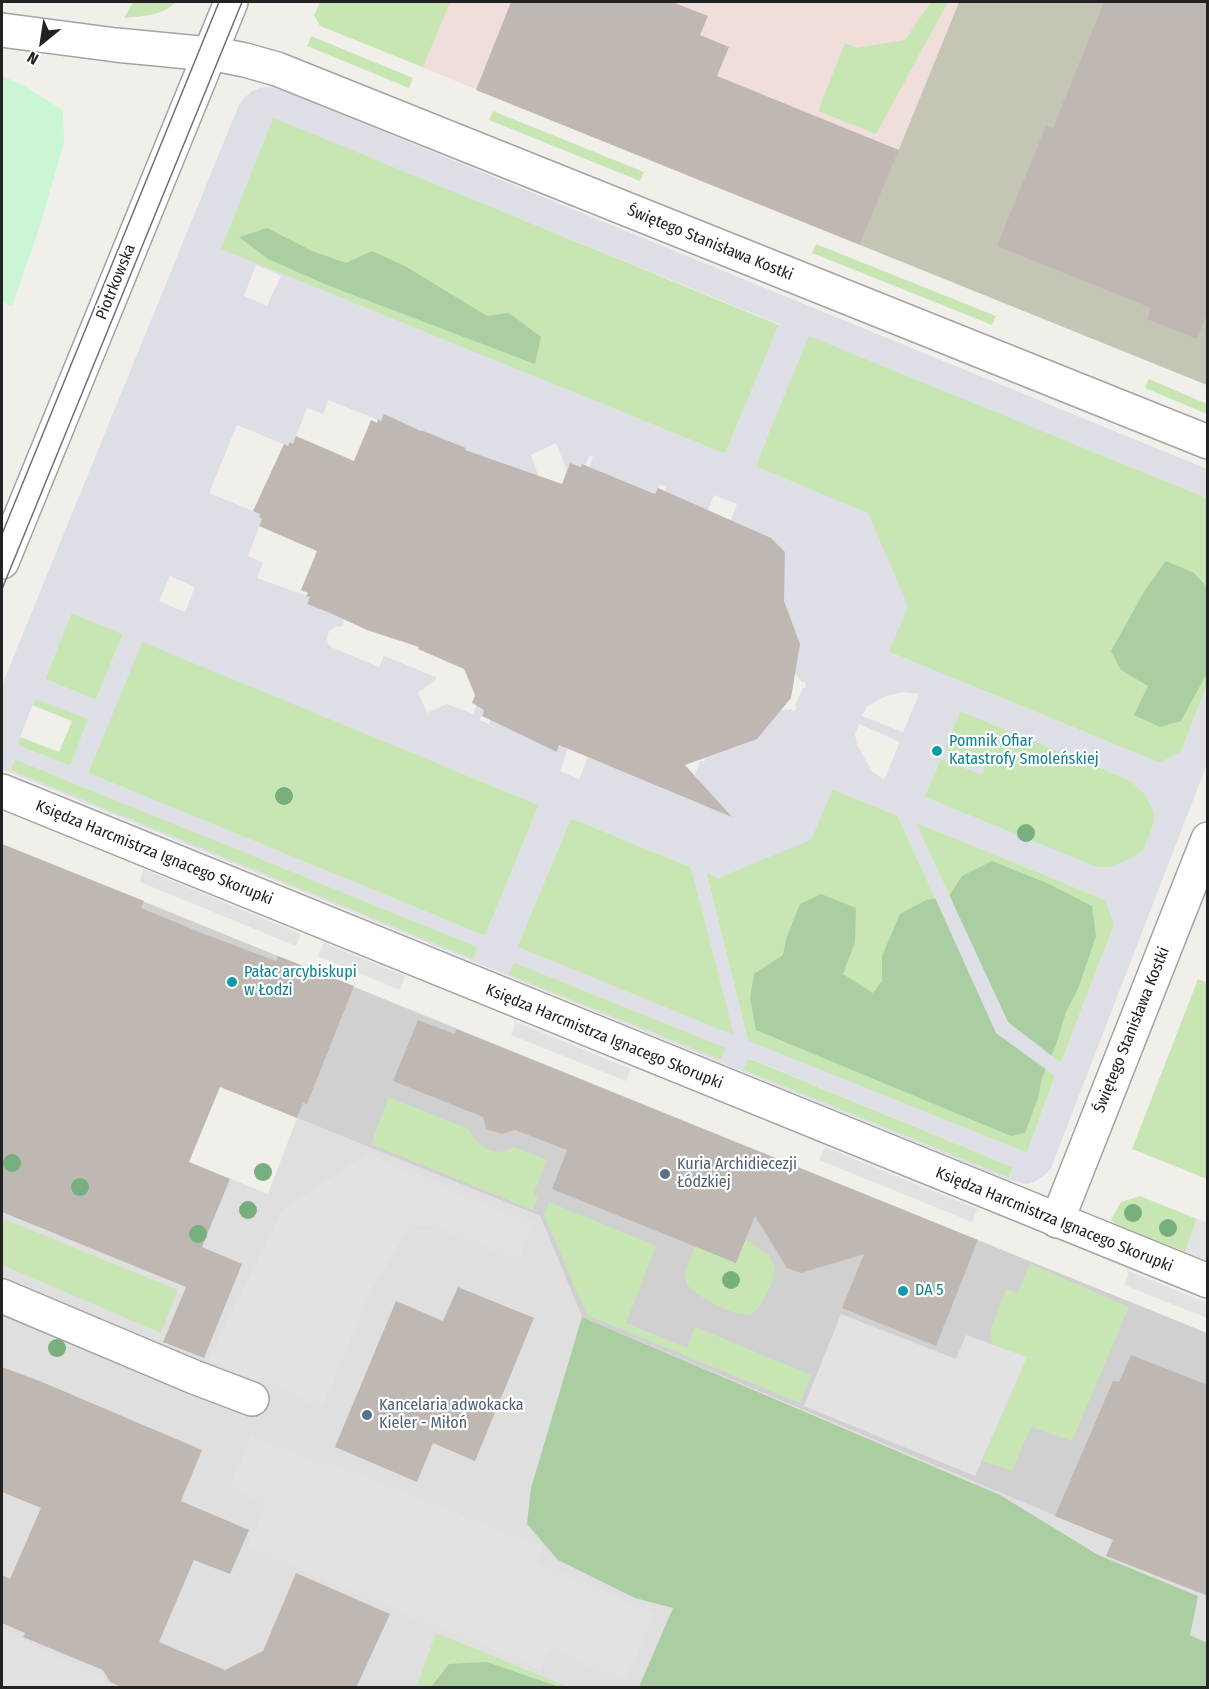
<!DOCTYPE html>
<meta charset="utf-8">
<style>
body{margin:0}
#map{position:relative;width:1209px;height:1689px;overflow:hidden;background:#f1efe9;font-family:"Fira Sans Condensed",sans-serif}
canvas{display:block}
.frame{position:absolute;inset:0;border:3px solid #222;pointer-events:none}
.north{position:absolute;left:12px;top:12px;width:60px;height:60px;-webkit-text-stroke:4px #fff;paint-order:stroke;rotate:210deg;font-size:16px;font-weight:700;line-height:24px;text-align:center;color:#222}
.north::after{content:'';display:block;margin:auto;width:21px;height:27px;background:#222;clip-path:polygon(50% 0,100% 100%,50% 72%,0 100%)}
</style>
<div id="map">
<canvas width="1209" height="1689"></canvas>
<div class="frame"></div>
<div class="north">N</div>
</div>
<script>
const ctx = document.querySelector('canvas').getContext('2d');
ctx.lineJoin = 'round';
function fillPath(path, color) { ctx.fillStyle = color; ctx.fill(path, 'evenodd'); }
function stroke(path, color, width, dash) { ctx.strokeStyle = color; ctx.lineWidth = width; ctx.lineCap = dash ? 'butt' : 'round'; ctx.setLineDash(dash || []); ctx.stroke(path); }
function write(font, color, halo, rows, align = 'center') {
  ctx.font = font + ' "Fira Sans Condensed",sans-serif'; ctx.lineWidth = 4.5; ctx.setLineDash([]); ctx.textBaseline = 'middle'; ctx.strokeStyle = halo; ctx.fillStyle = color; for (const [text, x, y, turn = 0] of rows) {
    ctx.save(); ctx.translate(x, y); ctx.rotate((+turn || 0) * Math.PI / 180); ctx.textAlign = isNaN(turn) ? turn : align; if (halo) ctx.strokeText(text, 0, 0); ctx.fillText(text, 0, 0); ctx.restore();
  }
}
fillPath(new Path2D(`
 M2 1086 268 1194 297 1118 540 1216 582 1317 1113 1540 1207 1469V1687H2Z`), '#e0dfdf');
fillPath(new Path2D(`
 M365 2H959L860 245 387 53Z`), '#f0dedb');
fillPath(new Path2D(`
 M2 844 1207 1333V1469L1113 1540 582 1317 540 1216 297 1118 308 1090 2 963Z`), '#d0d0d0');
fillPath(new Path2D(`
 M959 2H1207V385L860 245Z`), '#c4c5b5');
fillPath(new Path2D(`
 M133 2H176C161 16 144 16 124 18Z
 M320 2H450L423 67 320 26 314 15Z
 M931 2H948L876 134 818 111 845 43 857 48 905 40Z
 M311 36 413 78 409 88 307 46Z
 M493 111 644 172 640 181 489 120Z
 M273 117 779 325 725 454 220 249Z
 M816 244 996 316 992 325 812 253Z
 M808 335 1207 498V686L1181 752 1160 763 889 652 755 467Z
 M1149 379 1207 404V414L1145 388Z
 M71 613 123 634 96 700 45 679Z
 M142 641 539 805 485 936 88 773Z
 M35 698 89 719 70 766 17 745 20 737 59 752 72 721 32 705Z
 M960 711 1130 780 1145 794 1153 809 1155 820 1144 850 1135 857 1111 867H1096L924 797 941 759 982 774 984 766 945 749Z
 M15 759 478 947 473 960 10 770Z
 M833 789 898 816 996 1033 1055 1076 1027 1153 748 1041 706 872 719 878Z
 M571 818 691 867 735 1036 517 947Z
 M915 822 1106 900 1114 925 1061 1063 1008 1022Z
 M514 962 727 1048 721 1060 508 975Z
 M1198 979 1208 983 1207 1179 1132 1149Z
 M748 1058 1013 1167 1009 1178 743 1070Z
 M389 1097 468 1129C477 1146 495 1159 514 1147L547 1160 533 1195 538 1196 533 1210 371 1144Z
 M1140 1196 1197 1219 1185 1252 1119 1226 1111 1220 1121 1202Z
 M549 1202 656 1246 626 1323 687 1348 695 1327 811 1375 800 1403 587 1315 544 1215Z
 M2 1218 178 1290 161 1333 2 1265Z
 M745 1239 768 1254 775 1268 771 1285 760 1306 751 1315C727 1314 705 1301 687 1285L685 1273 695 1246 736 1263Z
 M1030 1264 1129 1307 1072 1441 1031 1427 1012 1471 982 1461 1026 1357 992 1344 990 1331 1006 1289 1018 1293Z
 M436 1633 569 1687 416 1688Z`), '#c8e6b4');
fillPath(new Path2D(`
 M267 228 312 251 346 263 372 251 405 266 487 316 509 313 541 337 535 364 327 285 268 259 239 237Z
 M1166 561 1194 573 1207 587 1208 667 1206 675 1181 721 1160 727 1134 715 1148 686 1121 670 1111 651 1145 590Z
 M992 861 1049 884 1092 906 1096 936 1078 989 1066 1012 1056 1045 1042 1078 1038 1098 1025 1133 1011 1136 756 1030 750 998 754 974 783 955 786 939 800 904 821 894 856 908 855 942 843 974 873 993 882 981V956L900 914 926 900 949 896 962 876Z
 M582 1317 1000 1495 1098 1555 1198 1596 1190 1635 1207 1643V1687H639L673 1608 635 1598 558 1560 527 1524 531 1488Z
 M487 1662 559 1687H431L449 1664Z`), '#aacda2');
fillPath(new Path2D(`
 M2 76 21 84 63 110 64 143 38 232 12 306 2 302Z`), '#cbf6d3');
fillPath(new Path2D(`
 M143 869 301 934 296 946 140 882Z
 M324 943 405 976 400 990 318 956Z
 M514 1021 631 1069 626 1081 511 1035 515 1025Z
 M825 1147 980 1210 976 1212 972 1222 819 1160Z
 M366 1154 533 1223 518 1260 439 1228 422 1225 409 1228 371 1291 322 1407 208 1360 283 1209Z
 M1197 1219 1207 1223V1261L1185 1252Z
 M1127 1270 1207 1303V1318L1124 1285 1128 1275Z
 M841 1314 956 1359 966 1335 1027 1357 975 1476 804 1406Z
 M251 1434 331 1466 334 1463 543 1546 536 1563 654 1612 626 1681 550 1649 540 1670 247 1548 266 1503 230 1488Z
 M2 1631 106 1677 105 1679 107 1683 117 1687H2Z`), '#e2e2e2');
fillPath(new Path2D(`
 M269 87 279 89 1207 469V498L809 336 755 466 868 513 908 606 889 652 1160 763 1181 752 1207 686V764L1051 1168 1046 1174 1034 1182 1027 1184 1008 1180 2 769V685L239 105 243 99 252 91 260 88ZM273 118 779 324 725 454 221 249ZM256 265 281 276 267 306 244 296ZM328 400 419 436 421 430 466 448 463 455 539 478 531 455 556 443 567 471 570 463 581 467 582 464 585 465 590 455 593 457 589 467 655 494 660 484 666 487 662 497 705 518 714 495 737 504 728 528 735 522 741 525 739 532 785 561V566L779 567 778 616 793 671 802 682H805L806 687 803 688 795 705 797 708 793 711 791 709 776 711 739 746 705 755V761H700L695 775 698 779 694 782 590 753 579 779 560 771 570 743 561 740 557 751 494 713 489 724 480 720 484 710 478 703 473 714 447 704 427 713 418 692 435 681 436 677 384 656 379 667 331 647 328 644 327 639 329 631 335 627 343 626 344 619 317 601 314 607 307 604 310 597 257 578 263 563 248 556 262 519 259 517 260 514 209 493 237 425 288 446 290 443 293 444 307 408 323 414ZM170 576 195 587 185 612 159 601ZM71 613 123 634 96 700 45 679ZM142 642 539 805 485 936 88 773ZM902 692 919 694 903 732 862 716 867 706 886 696ZM35 699 88 719 70 766 17 745ZM960 711 1130 780 1145 794 1153 809 1155 820 1144 850 1135 856 1111 867H1096L924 797 941 759 982 775 985 766 945 749ZM859 724 900 742 884 780 872 771 857 745 855 734ZM15 759 478 947 473 959 10 770ZM833 789 898 816 996 1033 1055 1076 1027 1153 748 1041 706 873 718 878 811 840ZM571 818 691 867 734 1035 517 947ZM916 823 1106 900 1114 925 1061 1063 1008 1022ZM514 962 726 1048 721 1060 509 975ZM749 1058 1013 1167 1009 1178 743 1070Z`), '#dedee7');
fillPath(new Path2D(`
 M511 2H672L708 16 700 35 729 47 717 76 899 150 860 245 476 90Z
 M1104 2H1208V311L1197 339 1147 319 1151 308 997 246 1046 126 1053 128Z
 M384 414 421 431V430L466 448 465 450 562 484 570 463 581 467 582 464 655 494 658 488 771 538 785 552 784 601 800 644 791 698 757 739 685 765 732 817 559 745 557 752 482 716 484 710 472 703 475 695 464 669 418 649 419 647 367 630 328 612 307 604 310 597 306 596 308 593 301 590 317 551 259 526 262 519 259 517 260 514 253 511 284 444 288 446 290 442 293 444 296 436 354 461 371 420 377 423 378 419 381 421Z
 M2 844 144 901 141 908 199 932 276 961 278 956 354 986 307 1104 303 1103 297 1118 220 1087 189 1162 230 1179 202 1247 242 1264 204 1358 163 1342 186 1287 2 1212Z
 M418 1020 455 1034 456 1029 978 1240 936 1346 842 1308 864 1254 801 1273 787 1268 755 1216 736 1263 552 1189 567 1150 515 1130 502 1134 486 1129 483 1117 393 1081Z
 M458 1287 534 1318 475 1461 433 1443 417 1482 335 1447 396 1301 443 1321Z
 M1131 1355 1208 1385V1596L1106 1556 1113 1540 1055 1516 1113 1381 1119 1382Z
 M2 1367 42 1382 202 1450 181 1501 249 1530 230 1574 194 1560 159 1642 225 1670 263 1651 296 1573 390 1614 356 1688H123L110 1682 103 1670 23 1637 25 1633 2 1623V1575L10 1579 41 1508 2 1492Z`), '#bfb8b2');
const minor = new Path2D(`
 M2 30 116 45 220 55 245 60 277 69 1208 442
 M2 562 231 2
 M2 791 1208 1281
 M1057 1221 1208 839
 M2 1296 194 1377 252 1399`);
stroke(minor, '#a3a3a3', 36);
stroke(minor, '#fff', 33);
stroke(new Path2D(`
 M2 534 219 2
 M2 589 242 2`), '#707070', 1.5);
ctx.fillStyle = '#78af7f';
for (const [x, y] of [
 [284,796],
 [1026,833],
 [12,1163],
 [263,1172],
 [80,1187],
 [248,1210],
 [1133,1213],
 [1168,1228],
 [198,1234],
 [731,1280],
 [57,1348]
]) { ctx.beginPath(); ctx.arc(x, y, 9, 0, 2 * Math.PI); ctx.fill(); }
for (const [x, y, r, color] of [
 [937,751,6,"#0f9aa8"],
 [232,982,6,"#0f9aa8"],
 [665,1174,6,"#5c6f8a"],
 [903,1291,6,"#0f9aa8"],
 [367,1415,6,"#5c6f8a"]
]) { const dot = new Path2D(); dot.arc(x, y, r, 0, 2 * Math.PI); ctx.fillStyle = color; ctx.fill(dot); stroke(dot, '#fff', 2); }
write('16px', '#222', '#fff', [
 ["Świętego Stanisława Kostki",710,243,22],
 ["Piotrkowska",116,282,-68],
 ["Księdza Harcmistrza Ignacego Skorupki",154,853,22],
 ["Świętego Stanisława Kostki",1132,1030,-68],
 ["Księdza Harcmistrza Ignacego Skorupki",604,1037,22],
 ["Księdza Harcmistrza Ignacego Skorupki",1054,1220,22]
]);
write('16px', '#0d838f', '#fff', [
 ["Pomnik Ofiar",949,742],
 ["Katastrofy Smoleńskiej",949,760],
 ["Pałac arcybiskupi",244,973],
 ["w Łodzi",244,991],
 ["DA 5",915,1291]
], 'left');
write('16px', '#4e5e75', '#fff', [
 ["Kuria Archidiecezji",677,1165],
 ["Łódzkiej",677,1183],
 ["Kancelaria adwokacka",379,1406],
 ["Kieler - Miłoń",379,1424]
], 'left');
</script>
